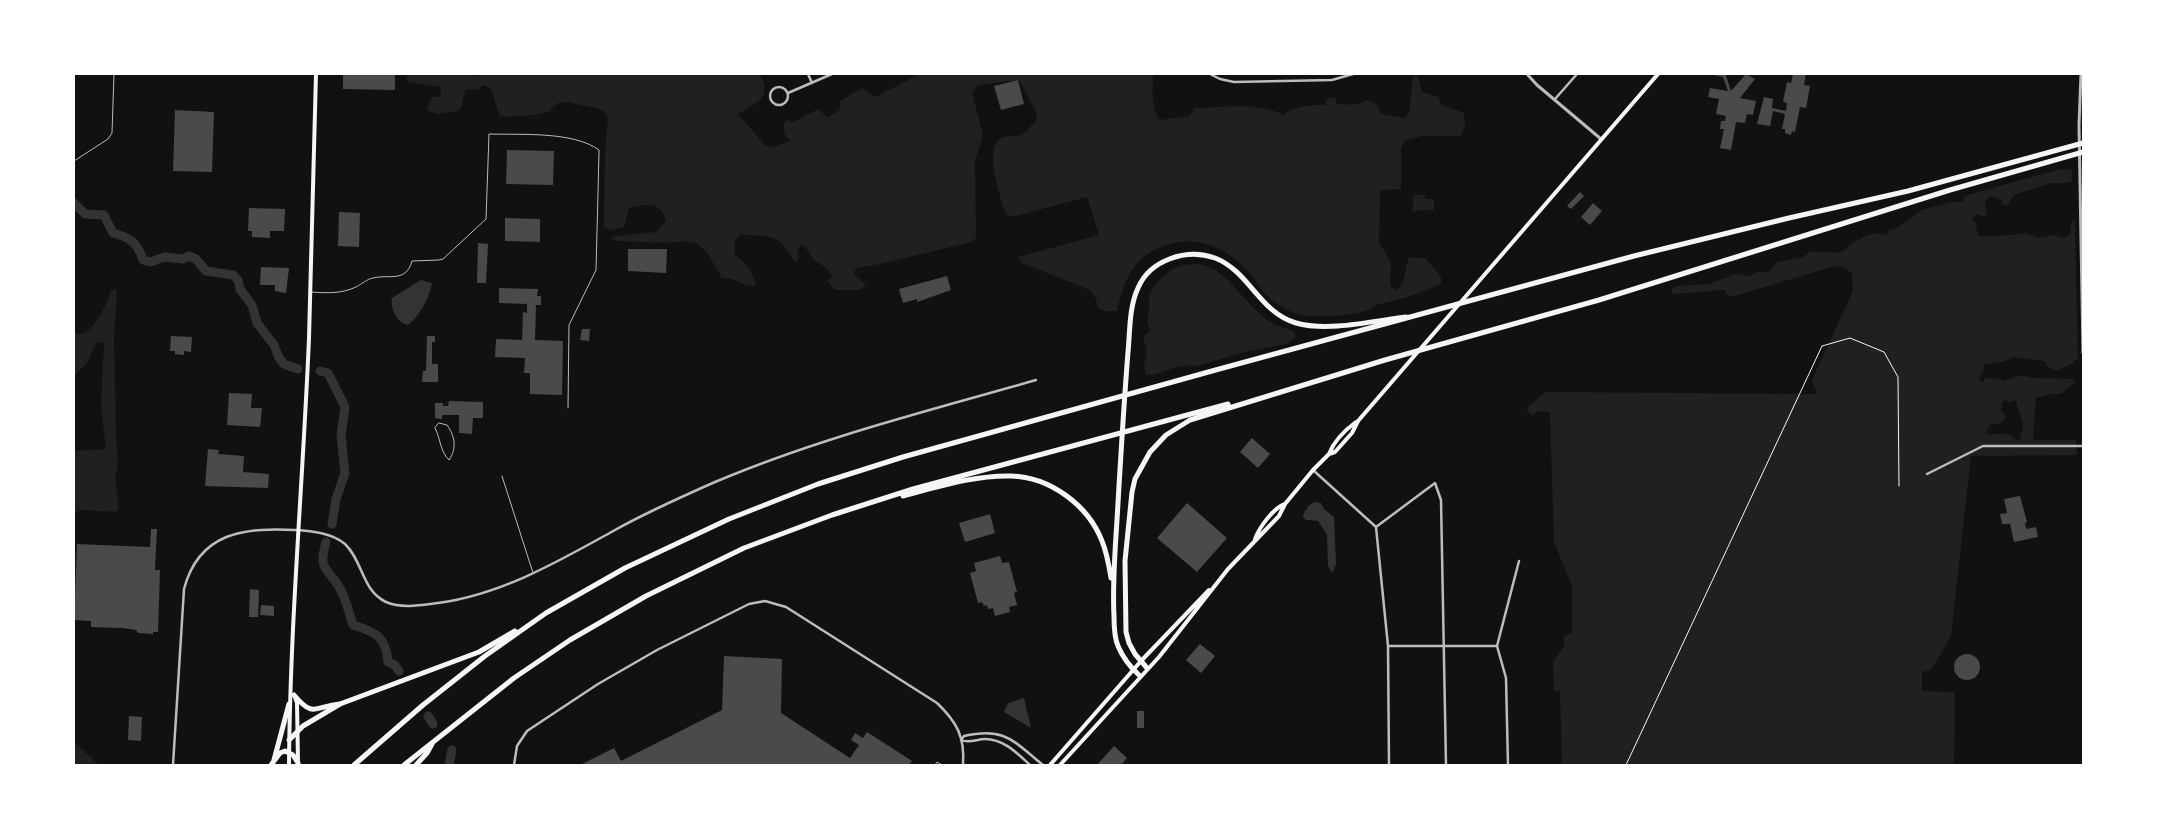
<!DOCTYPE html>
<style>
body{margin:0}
#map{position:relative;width:2157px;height:839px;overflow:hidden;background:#111;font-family:Helvetica,sans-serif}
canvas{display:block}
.frame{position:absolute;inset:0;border:75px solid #fff;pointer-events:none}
</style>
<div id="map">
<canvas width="2157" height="839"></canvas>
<div class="frame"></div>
</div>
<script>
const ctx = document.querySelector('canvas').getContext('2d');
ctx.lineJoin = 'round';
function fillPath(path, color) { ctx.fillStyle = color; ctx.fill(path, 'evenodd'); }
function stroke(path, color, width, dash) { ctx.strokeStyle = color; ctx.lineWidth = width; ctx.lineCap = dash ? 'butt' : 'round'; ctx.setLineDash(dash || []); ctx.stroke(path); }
fillPath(new Path2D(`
 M407 74H468L478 76 480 74H759L764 83 765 93 758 102 738 114 764 144 770 148 790 141C783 133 781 128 786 119L792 123 818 109 827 117 840 110V101L862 88 875 97 920 74H1153C1153 89 1150 108 1160 120L1189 116 1195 108C1223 108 1258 101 1283 115 1293 107 1313 104 1325 105L1328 98H1335L1337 104C1349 105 1357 105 1367 100L1376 104 1381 114 1404 118 1409 114 1413 76H1418L1422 92 1438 97 1442 105 1464 113 1465 126 1461 136H1421L1405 141 1401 148V189L1380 190 1379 242 1391 263 1390 285 1396 290C1407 283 1404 268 1409 257L1425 258 1441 277V284C1431 288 1420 293 1410 296 1399 300 1387 302 1377 305 1373 306 1370 309 1367 310 1353 316 1317 318 1302 315 1285 311 1269 301 1259 286 1255 281 1253 275 1248 271 1226 248 1198 235 1166 245 1132 257 1125 279 1117 311H1104L1098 308 1096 299 1090 290 1022 263 1018 257 1099 235 1087 197 1012 217 1006 214C1001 197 981 148 1003 137 1008 135 1017 138 1022 134 1027 131 1032 125 1036 121L1037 114 1019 80 978 85 972 93 983 134 975 162 976 238 971 242 884 263 857 268 853 273 866 285 860 290H835L827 280 833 277C828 265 819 266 812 257 808 252 808 249 802 245L797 248 799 256 797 263C791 258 790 253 785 247 775 233 756 236 740 235L735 241V255C747 263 753 272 756 286 741 287 736 277 722 278L707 252 696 243 681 241 670 243 619 241 611 239 615 236 656 232 666 220C659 200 648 204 629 208L624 227 610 230 604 228 605 153 608 118 603 110 568 102 558 103 548 112 534 115 500 117 491 89 484 85 477 90 467 89C462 95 464 105 459 111L437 114 427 110 432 97H440L441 87 409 82 406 79Z
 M2061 169 2072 170V181L2068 183H2051L2014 195 2008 205H2002L2001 200 1990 196 1985 201 1987 214 1986 217 1976 214 1972 219 1976 224 1978 236C1983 237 2020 235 2025 233L2039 238 2053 235 2065 238 2070 234 2072 221H2075L2078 357 2073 363 2056 371 2047 366 2045 361 2013 357C2005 363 1993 363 1983 365L1984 371 1978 379 1983 382 1986 378 2001 379 2004 381 2021 375 2034 378 2073 379 2076 382 2061 394H2051L2036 398 2033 436 2034 440H2076L2077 455 1971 456 1951 636 1931 670 1922 672V691L1955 692 1954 765H1562L1560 691H1554L1553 662 1564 646 1563 636 1572 633V586L1554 542 1550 412 1539 411 1532 416 1526 408 1546 392 1817 394 1812 380 1853 291 1852 273 1844 268 1835 266 1731 297 1726 294V290L1673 294 1671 290 1676 286 1708 284 1736 274 1750 276 1759 271 1764 273 1769 271 1777 262 1803 257 1811 251 1835 253 1844 251 1849 245 1865 236 1878 233 1886 235 1890 229H1895L1922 210 1951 202H1963L1965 197 1971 194ZM2005 400 2010 402 2016 400C2018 418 2028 419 2020 438L2021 440H2016C2007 430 1996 435 1985 434L1991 424C1999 424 2003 423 2006 416L2001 410 2002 402Z
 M1413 195H1425V199H1434V210L1411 211 1413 208Z
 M1198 264C1227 269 1240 297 1261 315 1267 320 1274 325 1281 327 1286 329 1290 329 1295 333V338L1286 344 1245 352 1198 366 1189 365 1173 368 1153 375 1146 374 1144 367 1147 351 1143 336 1150 331 1147 319 1149 309V294L1156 284 1171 270 1182 265Z
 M116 289 117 294 114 338 116 436 118 464 115 478 119 508 115 512 82 510 74 513V451L106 449 101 407 104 343 98 342C92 349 91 357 86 364 81 370 76 371 74 380V332C77 333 82 335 86 332 96 326 108 302 111 290Z
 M74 741 75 743 98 764 74 765Z`), '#202020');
fillPath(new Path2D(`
 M421 280 432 283C430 296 419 318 408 325 397 323 390 308 392 298Z
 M1316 502 1321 503 1324 509 1334 517 1336 564 1332 573 1328 566 1327 535 1318 521 1306 520 1303 517C1304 511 1309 503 1316 502Z
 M1024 698 1031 728 1004 712 1008 703Z`), '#333');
stroke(new Path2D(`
 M74 203 85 214 104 215 113 233C131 238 137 242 143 260L150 262 165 257 183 259 189 256 196 259 206 271 233 275 238 280 240 289 252 305 257 323 274 345 279 358 284 364 298 369
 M320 371 328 373 345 407 341 435 345 473 336 499 332 524
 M326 542C318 571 326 565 339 587 346 598 349 613 353 625 376 632 386 637 388 662L395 665 399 671
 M428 716 433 724
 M449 765 452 750`), '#333', 9);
fillPath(new Path2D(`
 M343 74H395V90L343 89Z
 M1710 74H1728L1726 76 1731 91 1746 74 1755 79 1740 98 1756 101 1753 115 1747 114 1745 123 1736 122 1731 150 1720 148 1724 129H1720L1721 121H1725L1726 116 1716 114 1719 99 1708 97 1710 88 1728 91 1723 77Z
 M1793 74H1806L1804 85 1810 86 1806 108 1800 107 1795 132 1792 131 1791 135 1785 133V129H1782L1785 114 1773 111 1770 126 1757 124 1764 97 1773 99 1772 108 1786 111 1787 103 1783 102 1787 82 1791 83Z
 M1018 80 1024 104 1001 110 994 86Z
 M175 110 214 112 212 172 173 171Z
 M507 150 554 151 553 185 506 184Z
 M1580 192 1584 196 1571 209 1567 206Z
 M1593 203 1602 211 1590 225 1581 217Z
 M249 208 285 209 284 231H270V238L252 237V231H248Z
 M339 212 360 213 359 247 338 246Z
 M505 218 540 219V242L505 241Z
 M478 243 488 244 486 283H477Z
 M628 249H667L666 273 628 271Z
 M261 267 289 268 286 293 275 291V285H260Z
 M947 276 951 290 917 302V299L903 303 899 289Z
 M499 288 538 289 537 296H541V305H536L535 340 563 341 562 395 530 394V373H524L525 358 495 357 496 339 522 340 523 312 527 313V304L499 303Z
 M582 329H590L589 341 580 340Z
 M171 336 192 337 191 352 184 351V355L175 354V351H170Z
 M427 336H435V342H432V364H438V382H422L423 371H426Z
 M229 393 252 394 251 408H262L260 427 227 425Z
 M449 401 483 402V418H473L472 434 459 433V415H442V419L435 418V403H443V406H448Z
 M1252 438 1270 454 1258 468 1240 452Z
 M208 449 219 450 218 454 244 456 243 472 269 474 268 488 205 486Z
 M2020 496 2027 522 2025 523 2026 529 2036 527 2038 537 2014 542 2010 524H2002L2000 514 2007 513 2004 499Z
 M1187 503 1227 538 1197 572 1157 538Z
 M990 514 995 533 965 542 959 523Z
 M151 529H157L155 570H160L158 632H153V634L138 633 136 630 122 628 91 627V621L74 620 77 544 150 547Z
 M1000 556 1002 563 1009 562 1017 592 1014 593 1017 605 1009 607 1010 612 995 616 993 608 988 609 987 605 984 606 982 602 978 603 970 573 976 571 974 563Z
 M250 589 259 590 258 617H249Z
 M261 605 274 606V616L260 615Z
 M1200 644 1215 656 1201 673 1186 660Z
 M1954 667a13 13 0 1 1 26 0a13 13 0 1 1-26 0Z
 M724 656 782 659 781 713 850 758 859 745 851 740 855 733 863 738 867 732 912 761 909 765H580L614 748 621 761 722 710Z
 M1137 711H1144V728H1137Z
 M129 716 142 717 141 741 128 740Z
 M1114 746 1127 758 1121 765H1097Z`), '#4a4a4a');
stroke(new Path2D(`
 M1626 765 1822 346 1850 338 1884 352 1898 377 1899 486`), '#f5f5f5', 1);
stroke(new Path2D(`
 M74 161 108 139 112 133 114 74
 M311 292C327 293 341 294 356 287 362 284 367 279 373 278 389 274 406 283 412 261L439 260 443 259 486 219 489 134C520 135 573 131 599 150V153L596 270 569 325 568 408
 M439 423 447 425C455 436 457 449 449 460 440 451 441 440 435 428Z
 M502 476 533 573
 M935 765 937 762 942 765`), '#bcbcbc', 1);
stroke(new Path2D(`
 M808 74 812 83
 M1210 74 1220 79 1234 82 1332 80 1353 74
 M770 96a9 9 0 1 1 18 0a9 9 0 1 1-18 0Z
 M788 93 832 74
 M1555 99 1577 74
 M1313 470 1376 527 1388 646 1389 765
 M1927 474 1983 446H2083
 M1376 527 1435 483 1441 500 1446 765
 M1388 646H1497
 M961 740 964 736C1006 727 1013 741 1043 765
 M961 740C969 744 977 739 985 739 1004 739 1018 754 1030 765
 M173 765 184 589C199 532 245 527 295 530 312 531 332 533 345 544 363 561 362 591 386 602 402 609 422 605 438 603 503 594 559 561 615 530 647 512 681 497 715 482 819 438 928 411 1036 380
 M514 765 517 746 527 731 598 684 657 650 749 604 765 601 786 607 937 703C957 722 965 737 963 765
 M1508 765 1506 678 1497 646 1519 561`), '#bcbcbc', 2.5);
stroke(new Path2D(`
 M1527 74 1537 85 1601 139
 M2081 74 2079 125 2083 353`), '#bcbcbc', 3);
stroke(new Path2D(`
 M1329 454C1334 441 1345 430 1356 422
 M1255 539C1259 528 1273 508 1285 504
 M295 697 297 703 298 762
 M289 765C290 623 303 481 309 338 312 250 313 162 316 74
 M1050 765 1141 661 1209 590
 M1060 765 1159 657 1228 569 1279 516 1285 504 1313 470 1329 454 1335 452 1352 433 1358 421 1658 74`), '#f5f5f5', 4);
stroke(new Path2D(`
 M903 496C938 487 975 475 1011 476 1050 477 1088 505 1102 541 1107 553 1109 566 1111 578
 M1147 668 1135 654 1129 643 1126 632 1125 561 1132 492 1135 479 1150 452 1166 435 1190 420 1385 360 1599 300 1950 190 2083 152
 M1140 676C1131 668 1123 658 1118 646 1114 637 1114 626 1114 616 1112 579 1116 541 1118 503 1121 452 1124 402 1128 352 1130 332 1129 307 1138 288 1150 260 1186 248 1215 258 1249 271 1260 313 1296 323 1328 332 1373 321 1406 317
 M294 695C314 719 315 706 340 704L479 652 515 631
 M289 740 303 726 340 704
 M274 760 289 704
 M271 765 280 753 285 751 293 755 298 763
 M354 765 423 705 485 656 546 613 625 568 729 519 818 484 903 457 1212 371 1634 256 1789 218 1908 191 2083 143
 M404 765 514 678 570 640 646 596 744 548 832 515 913 489 1228 404
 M416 765 427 753 432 744`), '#f5f5f5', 5);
</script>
